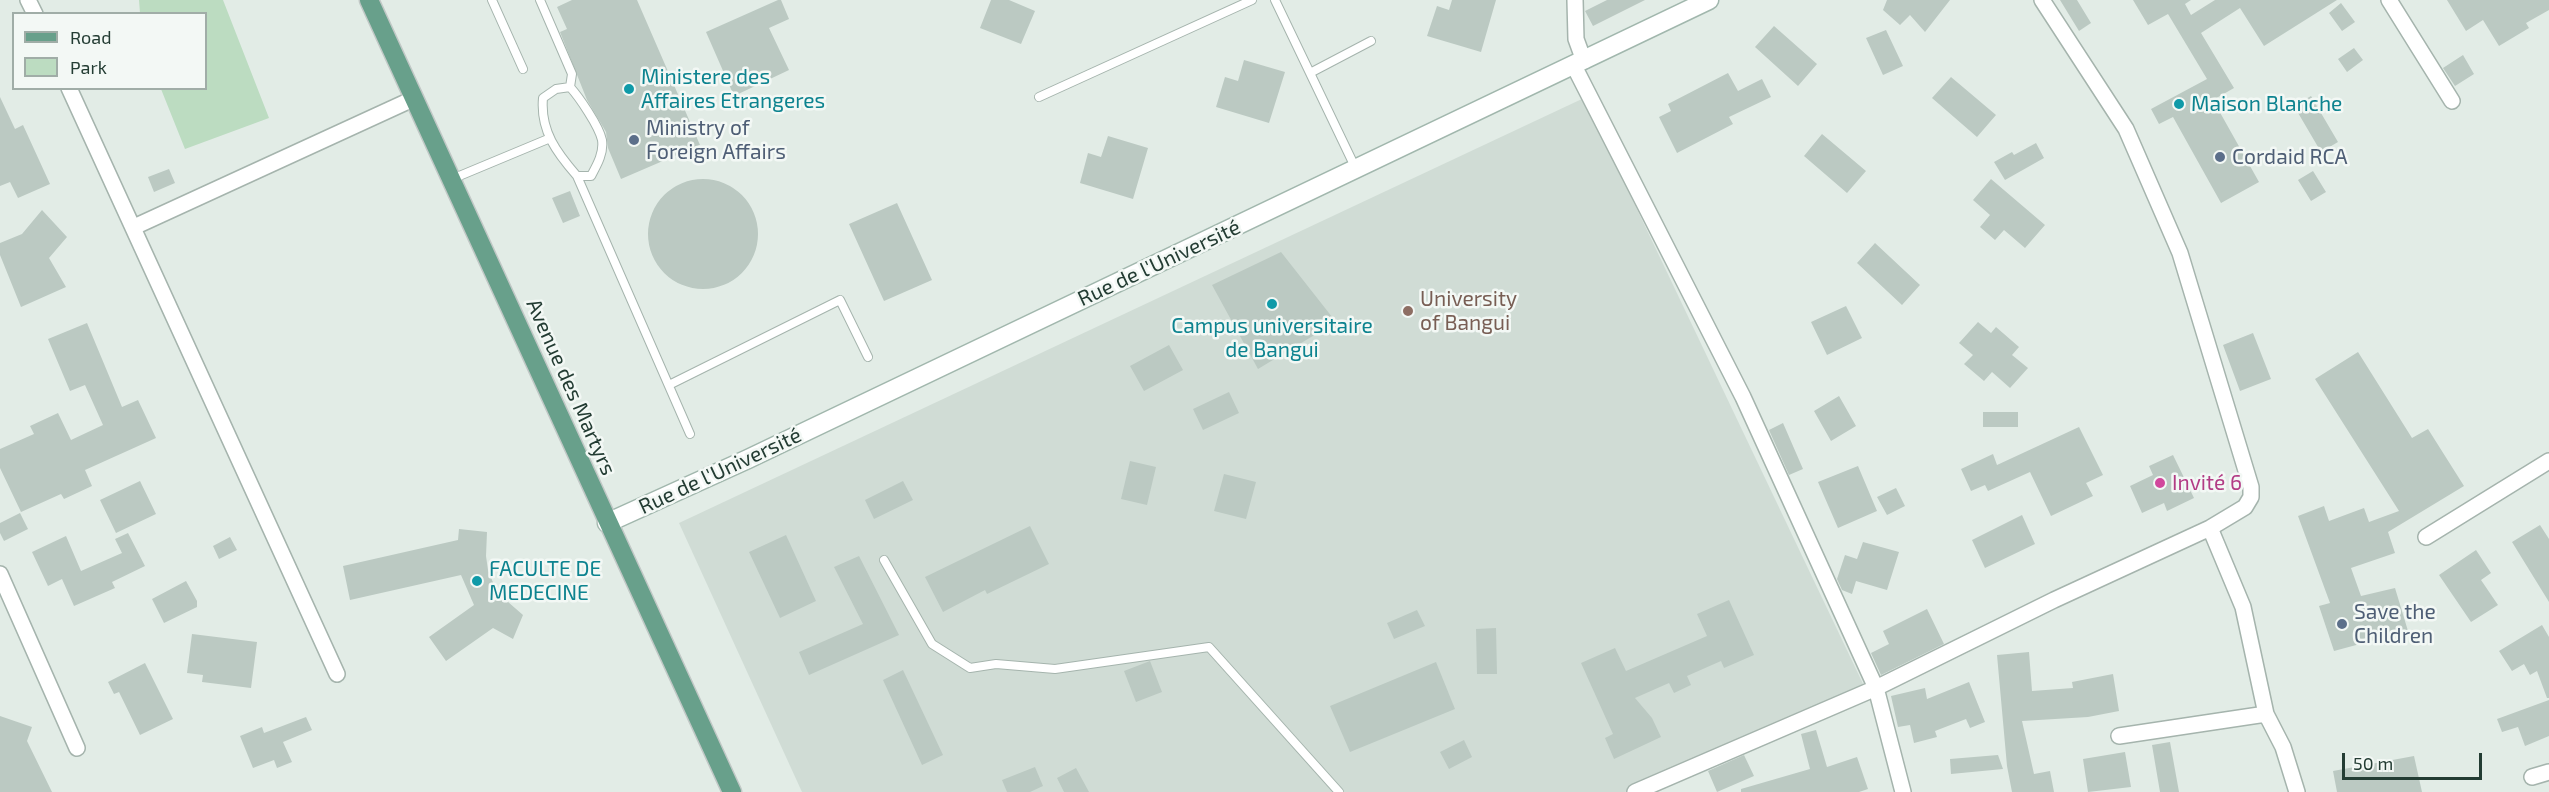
<!DOCTYPE html>
<meta charset="utf-8">
<style>
body{margin:0}
#map{position:relative;width:2549px;height:792px;overflow:hidden;background:#e2ece6;font-family:"Exo 2",sans-serif}
canvas{display:block}
.legend{position:absolute;left:12px;top:12px;width:195px;height:78px;box-sizing:border-box;background:#f3f8f5;border:2px solid #a0ada7;margin:0;padding:8px 10px;list-style:none;font-size:18px;color:#233c33}
.legend li{display:flex;align-items:center;gap:12px;height:30px}
.legend b{width:30px;border:2px solid #a0ada7}
.scale{position:absolute;left:2342px;top:753px;width:140px;height:27px;box-sizing:border-box;border:3px solid #233c33;border-top:0;padding-left:8px;font-size:18px;line-height:21px;white-space:nowrap;color:#233c33;-webkit-text-stroke:4px #f3f8f5;paint-order:stroke}
</style>
<div id="map">
<canvas width="2549" height="792"></canvas>
<ul class="legend">
<li><b style="height:8px;background:#68a08b"></b>Road</li>
<li><b style="height:16px;background:#bcdcc1"></b>Park</li>
</ul>
<div class="scale">50 m</div>
</div>
<script>
const ctx = document.querySelector('canvas').getContext('2d');
ctx.lineJoin = 'round';
function fillPath(path, color) { ctx.fillStyle = color; ctx.fill(path, 'evenodd'); }
function stroke(path, color, width, dash) { ctx.strokeStyle = color; ctx.lineWidth = width; ctx.lineCap = dash ? 'butt' : 'round'; ctx.setLineDash(dash || []); ctx.stroke(path); }
function write(font, color, halo, rows, align = 'center') {
  ctx.font = font + ' "Exo 2",sans-serif'; ctx.lineWidth = 5; ctx.setLineDash([]); ctx.textBaseline = 'middle'; ctx.strokeStyle = halo; ctx.fillStyle = color; for (const [text, x, y, turn = 0] of rows) {
    ctx.save(); ctx.translate(x, y); ctx.rotate((+turn || 0) * Math.PI / 180); ctx.textAlign = isNaN(turn) ? turn : align; if (halo) ctx.strokeText(text, 0, 0); ctx.fillText(text, 0, 0); ctx.restore();
  }
}
fillPath(new Path2D(`
 M1584 98 1865 688 1625 792H802L679 523Z`), '#d0dcd5');
fillPath(new Path2D(`
 M139 0H223L269 118 185 149 161 89 206 88V14L140 13Z`), '#bcdcc1');
fillPath(new Path2D(`
 M572 0H637L700 145 621 179 608 148 606 132 587 100 560 32 567 29 557 7Z
 M778 0H781L789 19 769 28 789 70 734 96 706 32Z
 M991 0H1009L1035 11 1021 44 980 28Z
 M1452 0H1496L1481 52 1427 36 1437 6 1449 10Z
 M1607 0H1645L1593 26 1585 11Z
 M1887 0H1950L1925 32 1910 15 1900 25 1883 10Z
 M2060 0H2077L2091 23 2079 31Z
 M2133 0H2191L2185 4 2191 15 2215 0H2337L2264 46 2240 8 2201 33 2234 88 2213 100 2259 182 2221 203 2173 117 2159 124 2151 109 2207 79 2168 14 2148 25Z
 M2447 0H2549V10L2526 23 2529 28 2499 46 2483 20 2466 31Z
 M2341 3 2355 22 2342 31 2329 13Z
 M1774 26 1817 64 1798 86 1755 47Z
 M1886 30 1903 66 1883 75 1866 38Z
 M2354 48 2363 60 2347 72 2338 59Z
 M2463 55 2474 74 2455 86 2443 68Z
 M1244 60 1285 72 1269 123 1216 107 1225 77 1238 81Z
 M1728 73 1738 91 1762 79 1771 97 1729 117 1733 124 1677 153 1659 117 1671 111 1668 104Z
 M1951 77 1996 115 1977 137 1932 98Z
 M2311 96 2338 142 2321 152 2294 106Z
 M0 97 15 129 23 125 50 184 18 198 10 182 0 186Z
 M1822 134 1866 171 1847 193 1804 156Z
 M1108 136 1148 148 1133 199 1080 183 1088 153 1101 157Z
 M2036 143 2044 158 2005 180 1994 162 2012 152 2014 155Z
 M169 169 175 183 154 192 148 177Z
 M2313 171 2326 192 2311 201 2298 180Z
 M1991 179 2045 225 2025 248 2004 230 1995 240 1980 227 1990 215 1973 200Z
 M648 234a55 55 0 1 1 110 0a55 55 0 1 1-110 0Z
 M570 191 580 216 563 223 552 198Z
 M897 203 932 280 884 301 849 224Z
 M42 210 67 237 49 258 66 287 21 307 0 255V243L22 234Z
 M1875 243 1920 285 1902 305 1857 263Z
 M1281 252 1336 322 1258 369 1212 285Z
 M1846 306 1862 338 1827 355 1811 322Z
 M1978 322 1991 333 1996 327 2019 347 2012 355 2028 368 2010 388 1992 372 1984 381 1964 364 1973 355 1959 343Z
 M87 323 122 407 138 400 156 438 85 470 92 486 64 499 61 494 21 512 0 468V449L34 434 30 426 58 413 71 440 103 425 85 385 70 391 48 339Z
 M2253 333 2271 379 2240 391 2223 345Z
 M1169 345 1183 370 1144 391 1130 366Z
 M2358 352 2412 438 2428 429 2464 486 2388 532 2395 553 2351 568 2361 596 2395 588 2408 631 2334 651 2319 606 2330 603 2298 516 2324 506 2329 521 2364 508 2369 522 2399 511 2315 379Z
 M1229 392 1239 413 1203 430 1193 409Z
 M1839 396 1856 426 1831 441 1814 411Z
 M1983 412H2018V427H1983Z
 M1783 423 1803 469 1789 475 1769 430Z
 M2079 427 2103 475 2086 483 2093 496 2051 516 2030 472 1988 491 1985 485 1971 491 1961 469 1993 454 1997 465Z
 M2173 455 2194 498 2167 511 2164 503 2142 513 2130 486 2153 475 2149 466Z
 M1130 461 1156 467 1147 505 1121 499Z
 M1858 466 1877 511 1838 528 1818 482Z
 M1224 474 1256 482 1246 519 1214 511Z
 M140 481 156 514 116 533 100 500Z
 M903 481 913 500 874 519 865 500Z
 M1896 488 1905 506 1887 515 1877 497Z
 M20 513 28 529 4 541 0 533V523Z
 M2022 515 2035 544 1985 568 1972 540Z
 M2540 525 2549 539V602L2512 542Z
 M1030 526 1049 564 987 594 985 590 943 612 925 577Z
 M459 529 487 532 486 556 488 570 494 585 500 595 523 615 513 639 493 628 446 661 429 637 474 605 461 575 350 600 343 566 458 540Z
 M128 533 145 566 112 582 115 588 74 606 62 579 48 586 32 552 66 536 81 571 122 553 115 539Z
 M786 535 816 601 780 618 749 552Z
 M230 537 237 550 219 559 213 546Z
 M1863 542 1899 552 1887 590 1856 581 1852 594 1842 590 1837 579 1845 555 1857 559Z
 M2476 550 2491 573 2481 580 2498 605 2471 622 2439 575Z
 M859 556 899 635 809 675 799 652 863 624 834 567Z
 M186 581 197 601V607L164 623 152 599Z
 M1729 600 1754 655 1724 668 1721 661 1687 676 1691 685 1674 693 1669 683 1635 698 1652 718 1661 737 1614 759 1605 738 1613 734 1581 663 1615 648 1626 671 1707 636 1697 614Z
 M1927 609 1944 644 1881 675 1871 653 1889 644 1883 631Z
 M1417 610 1425 626 1394 639 1387 623Z
 M2542 625 2549 637V698H2547L2537 671 2530 675 2524 664 2512 671 2499 651Z
 M1496 628 1497 674H1477L1476 629Z
 M192 634 257 642 251 688 202 682 203 675 187 673Z
 M2029 652 2032 691 2073 688 2072 682 2113 674 2119 711 2088 717 2022 721 2034 774 2050 771 2054 792H2012L2007 766 1997 655Z
 M1150 661 1162 692 1136 702 1124 671Z
 M1436 662 1455 709 1350 752 1330 706Z
 M145 663 173 719 140 735 119 692 114 694 108 682Z
 M903 670 943 755 922 765 883 680Z
 M1969 682 1985 722 1970 728 1966 719 1935 731 1937 737 1914 743 1910 725 1898 727 1891 696 1925 688 1927 699Z
 M2549 700V736L2525 746 2518 727 2502 732 2497 719Z
 M0 716 32 727 27 741 52 792H0Z
 M306 717 312 730 283 742 292 762 277 768 274 760 253 768 240 736 262 727 264 733Z
 M1816 730 1827 767 1857 757 1868 789 1859 792H1741V789L1810 769 1801 734Z
 M1464 740 1472 757 1449 769 1440 752Z
 M2170 742 2179 792H2160L2152 745Z
 M2125 752 2131 787 2088 792 2083 759Z
 M1744 755 1754 776 1717 792 1708 771Z
 M1998 755 2003 769 1951 774 1950 759Z
 M2414 756 2422 792H2337L2333 771Z
 M1035 767 1043 786 1030 792H1007L1002 780Z
 M1076 768 1089 792H1064L1057 778Z`), '#bbc9c2');
const lane = new Path2D(`
 M492 0 523 69
 M540 0 572 74 570 87
 M1275 0 1356 169
 M1310 73 1371 41
 M570 87C579 97 599 126 602 140 604 153 597 165 591 176H577C557 153 540 131 543 98L556 89Z
 M1039 97 1252 0
 M577 176 690 434
 M452 179 548 139
 M669 385 840 300 868 357
 M884 560 932 644 970 668 996 664 1055 669 1209 647 1339 792`);
const street = new Path2D(`
 M28 0 35 14
 M1575 0 1576 39 1584 61
 M2389 0 2452 101
 M1573 64 1743 397 1876 688 1903 792
 M69 88 337 674
 M134 227 415 98
 M2210 528 2243 607 2266 714 2283 747 2297 792
 M2426 537 2549 461
 M0 574 77 748
 M2119 736 2266 714
 M2532 777 2549 772
 M1635 792 1876 688 2054 600 2210 528 2245 507 2251 497V487L2180 253 2126 129 2042 0`);
const secondary = new Path2D(`
 M607 523 748 459 1709 0`);
const primary = new Path2D(`
 M369 0 732 792`);
stroke(lane, '#a5b4ad', 10);
stroke(street, '#a5b4ad', 18);
stroke(secondary, '#a1b7ad', 21);
stroke(primary, '#c1c8c6', 21);
stroke(lane, '#fff', 8);
stroke(street, '#fff', 15);
stroke(secondary, '#fff', 18);
stroke(primary, '#68a08b', 18);
for (const [x, y, r, color] of [
 [629,89,6,"#0f9aa8"],
 [2179,104,6,"#0f9aa8"],
 [634,140,6,"#5c6f8a"],
 [2220,157,6,"#5c6f8a"],
 [1272,304,6,"#0f9aa8"],
 [1408,311,6,"#8d6e63"],
 [2160,483,6,"#d1479c"],
 [477,581,6,"#0f9aa8"],
 [2342,624,6,"#5c6f8a"]
]) { const dot = new Path2D(); dot.arc(x, y, r, 0, 2 * Math.PI); ctx.fillStyle = color; ctx.fill(dot); stroke(dot, '#f3f8f5', 2); }
write('21px', '#0d838f', '#f3f8f5', [
 ["Ministere des",641,77],
 ["Affaires Etrangeres",641,101],
 ["Maison Blanche",2191,104],
 ["Campus universitaire",1272,326,"center"],
 ["de Bangui",1272,350,"center"],
 ["FACULTE DE",489,569],
 ["MEDECINE",489,593]
], 'left');
write('21px', '#4e5e75', '#f3f8f5', [
 ["Ministry of",646,128],
 ["Foreign Affairs",646,152],
 ["Cordaid RCA",2232,157],
 ["Save the",2354,612],
 ["Children",2354,636]
], 'left');
write('21px', '#233c33', '#f3f8f5', [
 ["Rue de l'Université",1159,263,-25],
 ["Avenue des Martyrs",571,387,66],
 ["Rue de l'Université",720,471,-25]
]);
write('21px', '#785e54', '#f3f8f5', [
 ["University",1420,299],
 ["of Bangui",1420,323]
], 'left');
write('21px', '#b23c85', '#f3f8f5', [
 ["Invité 6",2172,483]
], 'left');
</script>
